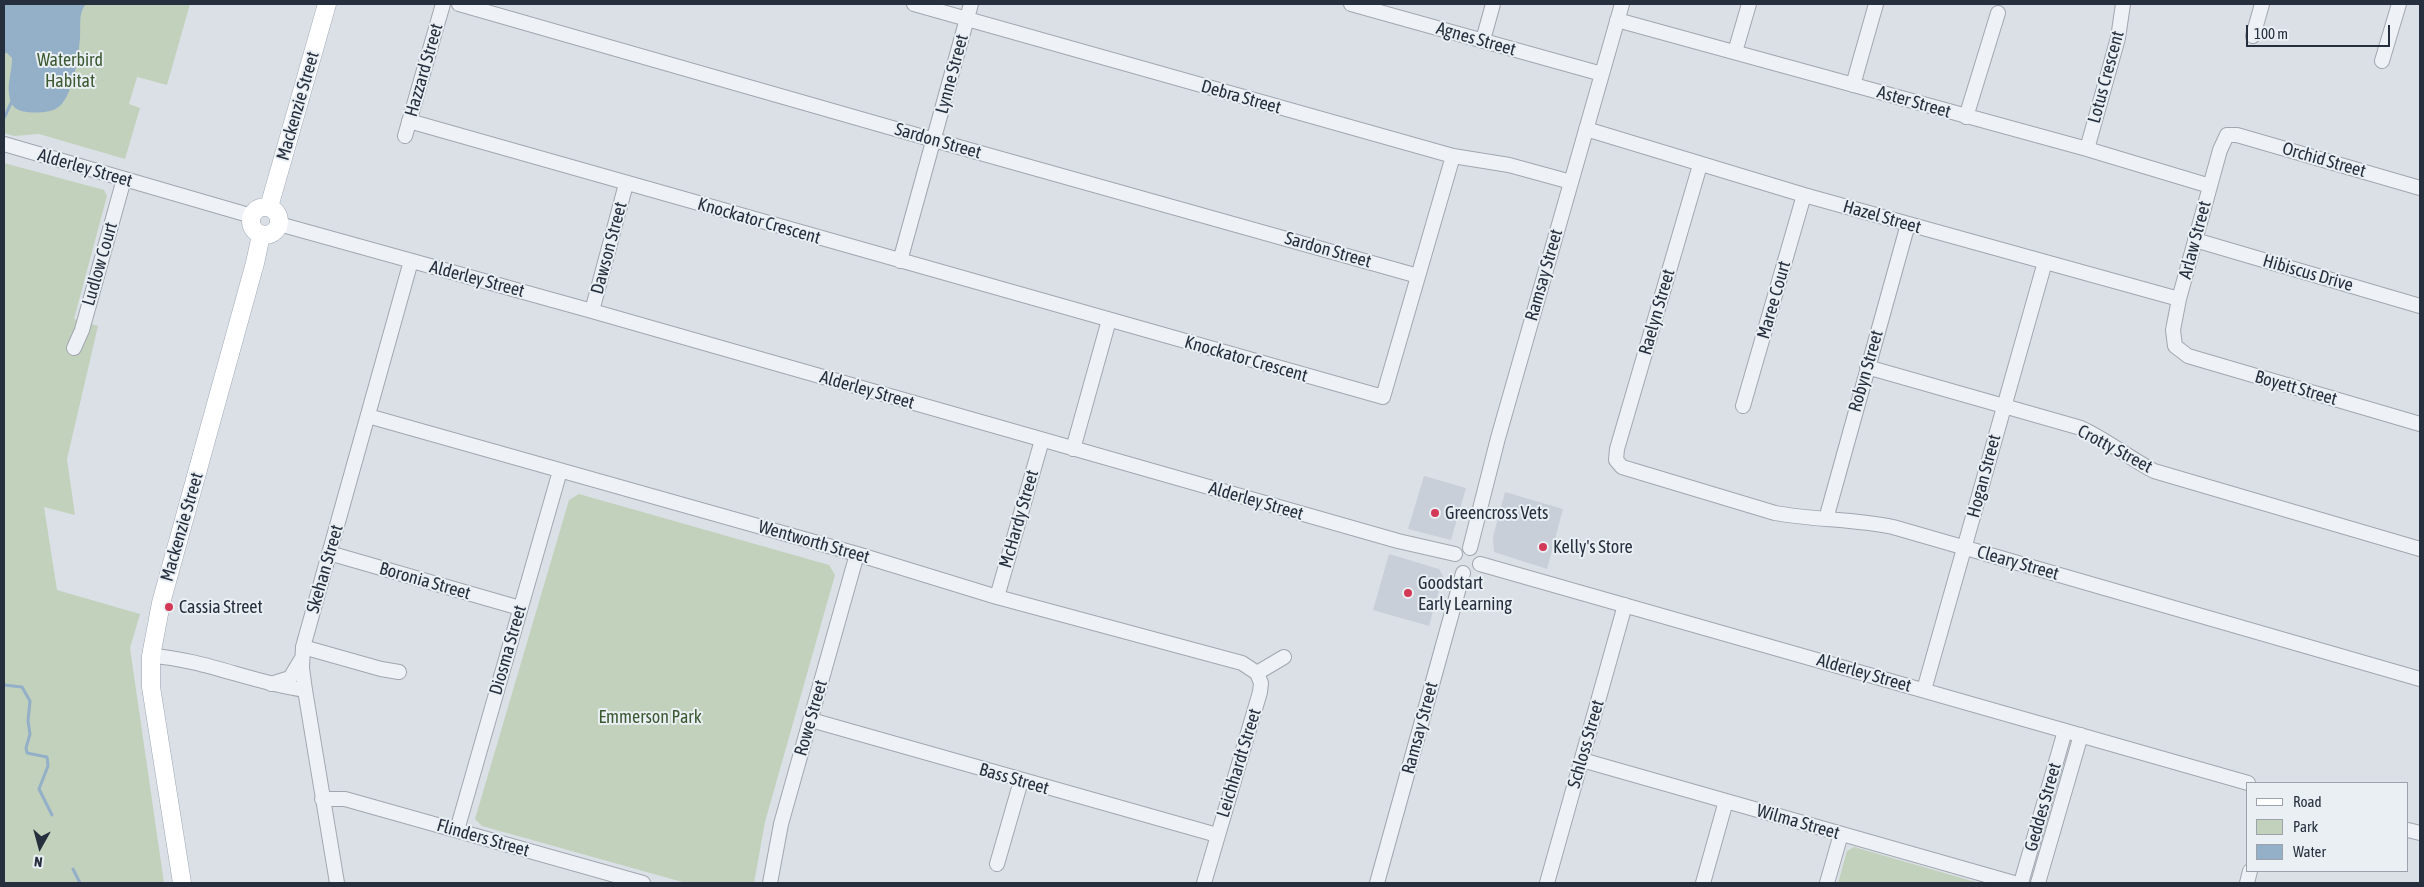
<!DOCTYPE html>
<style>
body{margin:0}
#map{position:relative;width:2424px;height:887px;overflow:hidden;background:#dbe0e6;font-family:"Asap Condensed",sans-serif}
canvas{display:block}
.frame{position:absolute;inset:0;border:5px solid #252f3d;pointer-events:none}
.legend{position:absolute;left:2246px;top:782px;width:162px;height:90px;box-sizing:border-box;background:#eaeff4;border:1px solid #9ba2ab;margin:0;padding:6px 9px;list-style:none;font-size:15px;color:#252f3d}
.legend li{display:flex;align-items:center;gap:10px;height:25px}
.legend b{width:25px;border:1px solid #9ba2ab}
.north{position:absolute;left:15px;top:822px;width:50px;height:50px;-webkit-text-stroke:4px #eaeff4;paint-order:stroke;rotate:187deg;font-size:14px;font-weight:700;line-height:20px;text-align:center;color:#252f3d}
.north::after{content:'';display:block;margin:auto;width:18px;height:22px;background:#252f3d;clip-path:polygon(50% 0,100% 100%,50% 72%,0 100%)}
.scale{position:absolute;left:2246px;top:25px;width:144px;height:22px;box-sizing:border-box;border:2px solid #252f3d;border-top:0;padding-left:6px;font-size:15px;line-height:18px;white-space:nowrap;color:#252f3d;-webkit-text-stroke:4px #eaeff4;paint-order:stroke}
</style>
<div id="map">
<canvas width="2424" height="887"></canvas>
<div class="frame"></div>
<ul class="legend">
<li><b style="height:6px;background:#fff"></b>Road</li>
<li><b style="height:14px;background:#c2d1bc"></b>Park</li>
<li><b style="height:14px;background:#94b0c9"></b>Water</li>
</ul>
<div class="north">N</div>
<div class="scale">100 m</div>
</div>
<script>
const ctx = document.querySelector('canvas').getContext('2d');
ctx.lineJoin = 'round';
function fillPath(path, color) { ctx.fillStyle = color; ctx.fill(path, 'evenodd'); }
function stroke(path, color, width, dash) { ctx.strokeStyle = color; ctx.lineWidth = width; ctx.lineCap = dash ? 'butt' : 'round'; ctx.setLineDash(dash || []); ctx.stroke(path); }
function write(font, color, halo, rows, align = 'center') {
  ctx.font = font + ' "Asap Condensed",sans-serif'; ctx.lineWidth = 4; ctx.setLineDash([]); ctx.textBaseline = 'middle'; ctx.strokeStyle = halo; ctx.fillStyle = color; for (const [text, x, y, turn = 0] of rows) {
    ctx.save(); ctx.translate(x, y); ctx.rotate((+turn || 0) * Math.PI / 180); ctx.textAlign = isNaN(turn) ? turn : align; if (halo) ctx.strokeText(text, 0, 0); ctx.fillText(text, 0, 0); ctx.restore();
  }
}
fillPath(new Path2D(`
 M1424 476 1466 488 1451 540 1408 529Z
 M1505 492 1563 509 1547 569 1494 552 1493 537Z
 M1389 554 1439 569 1443 576 1429 626 1373 610Z`), '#c9cfd9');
fillPath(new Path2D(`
 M4 4H190L167 85 137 77 129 104 140 108 125 159 39 134 14 136 4 133Z
 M4 163 104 190 107 196 74 319 98 326 67 459 75 515 44 507 57 590 140 614 130 648 164 883H4Z
 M579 494 829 565 835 575 765 822 754 883H686L482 826 475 819 569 500Z
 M1854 847 1979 883H1838L1847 851Z`), '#c2d1bc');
fillPath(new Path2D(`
 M4 4H86C78 13 81 25 80 37 79 54 73 99 57 108 49 113 36 113 27 112 18 111 12 108 10 99 6 84 12 74 12 58L7 53H4Z`), '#94b0c9');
stroke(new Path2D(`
 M4 118 12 101
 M4 685 22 687 30 701 28 721 30 734 26 748 27 753 47 757 48 766 39 789 52 815
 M73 869 80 883`), '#94b0c9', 3);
const minor = new Path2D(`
 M459 4 934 140 1418 276
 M914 4 1453 156 1509 165 1571 182
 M1351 4 1602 74
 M1617 20 2087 149 2210 186
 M2253 36 2262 4
 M1483 40 1493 4
 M1735 52 1749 4
 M2382 61 2399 4
 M1853 85 1876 4
 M1966 117 1998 13
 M409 121 1383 397 1453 156
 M1586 129 1804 195 2179 299
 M405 136 443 4
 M4 144 252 216
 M2087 149 2118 38 2123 4
 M1700 165 1617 449 1616 460 1622 467 1775 513C1814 520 1854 519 1893 527L2420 679
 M2420 188 2237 135H2227L2220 150 2179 299 2173 330 2175 346 2188 356 2420 424
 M279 224 592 311 1398 541 1455 554
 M2195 240 2420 306
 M900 261 971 4
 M592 311 626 184
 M74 348 82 330 124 179
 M1867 367 2081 428C2107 440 2129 458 2154 471L2420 549
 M1743 406 1804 195
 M368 416 857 554 997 597 1242 663 1257 673
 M1073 449 1109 320
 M1826 519 1908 224
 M1470 548 1498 438 1622 4
 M329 553 520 608
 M1480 564 2248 783
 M997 597 1042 440
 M303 647 381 669 399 672
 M151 656C204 659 252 683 305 690
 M271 684 290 678 302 658
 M1924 690 2045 262
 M811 720 1217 835
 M1582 760 2014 883
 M322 799H345L643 883
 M457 830 560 471
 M2408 830 2420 833
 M997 864 1021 781
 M337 883 305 690 302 668 303 647 411 261
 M770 883 781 824 857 554
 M1204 883 1260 692 1261 683 1257 673 1284 657
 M1377 883 1463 573
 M1547 883 1625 605
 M1703 883 1726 801
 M1827 883 1841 834
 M2021 883 2065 731
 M2038 883 2081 735
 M2247 883 2250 871`);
const major = new Path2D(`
 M251 221a14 14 0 1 1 28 0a14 14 0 1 1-28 0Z
 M269 207 327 4
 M182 883 151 687V656L161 603 255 263 261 235`);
stroke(minor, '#a1a7b0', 16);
stroke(major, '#9aa5b3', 19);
stroke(minor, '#eef1f5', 14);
stroke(major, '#fff', 18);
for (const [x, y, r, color] of [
 [1435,513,5,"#d33956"],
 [1543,547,5,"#d33956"],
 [1408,593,5,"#d33956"],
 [169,607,5,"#d33956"]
]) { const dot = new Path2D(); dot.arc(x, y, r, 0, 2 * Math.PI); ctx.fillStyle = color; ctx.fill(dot); stroke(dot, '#eaeff4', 2); }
write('18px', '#252f3d', '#eaeff4', [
 ["Agnes Street",1476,39,16],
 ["Hazzard Street",424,70,-74],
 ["Lynne Street",952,74,-75],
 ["Lotus Crescent",2106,77,-75],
 ["Debra Street",1241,97,16],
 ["Aster Street",1914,102,16],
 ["Mackenzie Street",298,106,-74],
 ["Sardon Street",938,141,16],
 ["Orchid Street",2324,160,16],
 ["Alderley Street",85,168,16],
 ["Hazel Street",1882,217,16],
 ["Knockator Crescent",759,221,16],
 ["Arlaw Street",2195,240,-75],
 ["Dawson Street",609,248,-75],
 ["Sardon Street",1328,250,16],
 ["Ludlow Court",100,264,-74],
 ["Hibiscus Drive",2308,273,16],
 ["Ramsay Street",1544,275,-74],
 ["Alderley Street",477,279,15],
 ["Maree Court",1774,300,-74],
 ["Raelyn Street",1657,312,-74],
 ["Knockator Crescent",1246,359,16],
 ["Robyn Street",1866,371,-74],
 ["Boyett Street",2296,388,16],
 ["Alderley Street",867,390,16],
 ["Crotty Street",2115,449,28],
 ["Hogan Street",1984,476,-75],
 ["Alderley Street",1256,501,16],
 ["McHardy Street",1019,519,-74],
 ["Mackenzie Street",182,527,-74],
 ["Wentworth Street",814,542,16],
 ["Cleary Street",2018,563,16],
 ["Skehan Street",325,569,-74],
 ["Boronia Street",425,581,16],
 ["Diosma Street",508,650,-74],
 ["Alderley Street",1864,673,16],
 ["Rowe Street",811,718,-74],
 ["Ramsay Street",1420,728,-75],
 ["Schloss Street",1586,744,-74],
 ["Leichhardt Street",1239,763,-73],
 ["Bass Street",1014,779,16],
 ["Geddes Street",2043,807,-74],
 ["Wilma Street",1798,822,16],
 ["Flinders Street",483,838,16]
]);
write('18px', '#3b5931', '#eaeff4', [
 ["Waterbird",70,60],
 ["Habitat",70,81],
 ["Emmerson Park",650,717]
]);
write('18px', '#252f3d', '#eaeff4', [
 ["Greencross Vets",1445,513],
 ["Kelly's Store",1553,547],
 ["Goodstart",1418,583],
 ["Early Learning",1418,604],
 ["Cassia Street",179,607]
], 'left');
</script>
